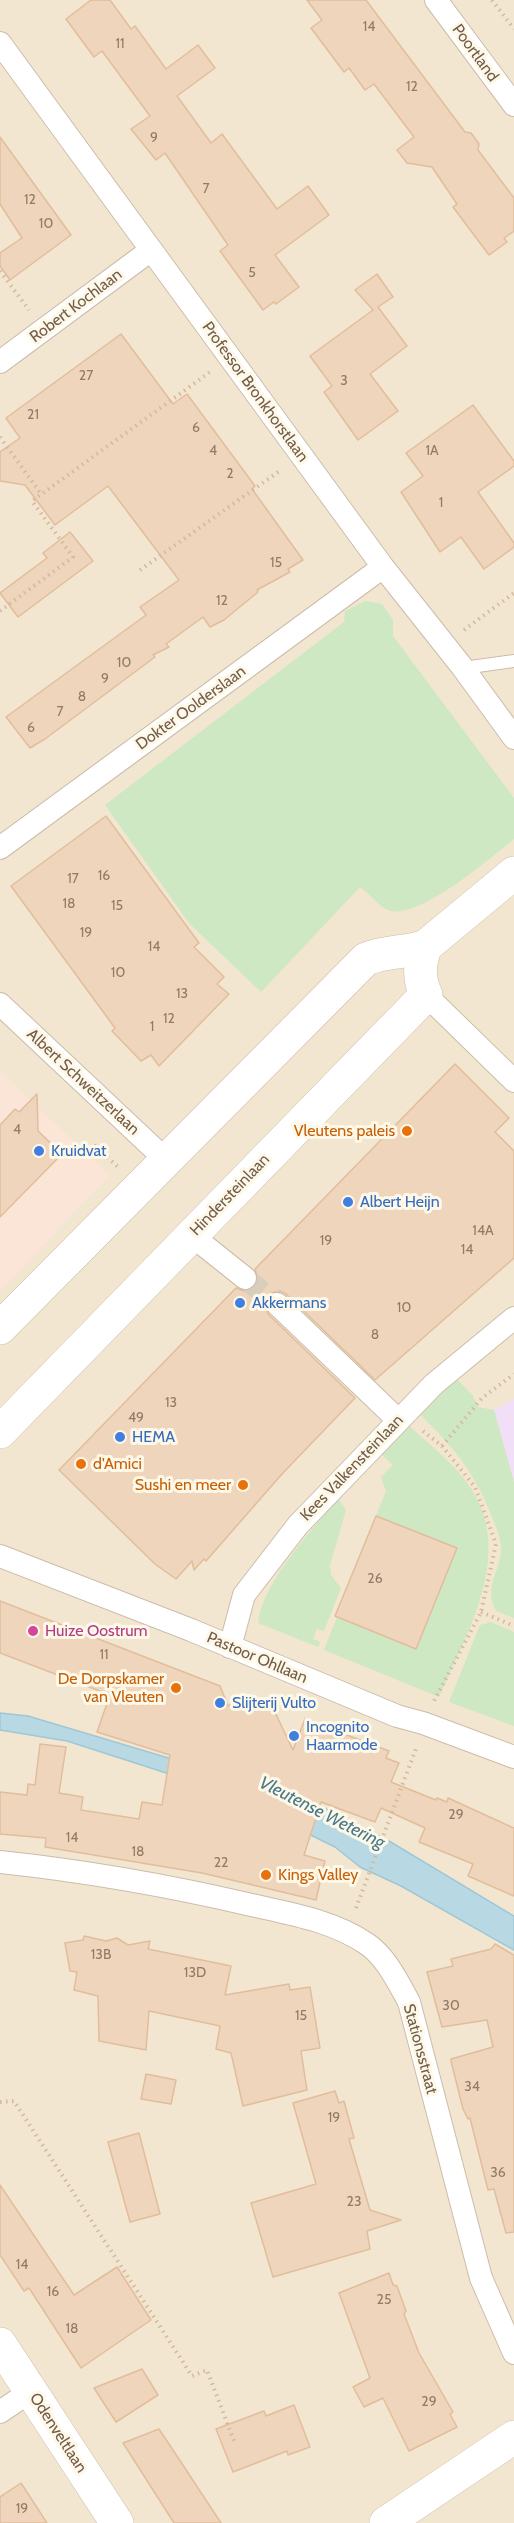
<!DOCTYPE html>
<style>
body{margin:0}
canvas{display:block;background:#fbf4e2}
</style>
<canvas width="514" height="2523"></canvas>
<script>
const ctx = document.querySelector('canvas').getContext('2d');
ctx.lineJoin = 'round';
function fillPath(path, color) { ctx.fillStyle = color; ctx.fill(path, 'evenodd'); }
function stroke(path, color, width, dash) { ctx.strokeStyle = color; ctx.lineWidth = width; ctx.lineCap = dash ? 'butt' : 'round'; ctx.setLineDash(dash || []); ctx.stroke(path); }
function write(font, color, halo, rows, align = 'center') {
  ctx.font = font + ' Cabin,sans-serif'; ctx.lineWidth = 6; ctx.setLineDash([]); ctx.textBaseline = 'middle'; ctx.strokeStyle = halo; ctx.fillStyle = color; for (const [text, x, y, turn = 0] of rows) {
    ctx.save(); ctx.translate(x, y); ctx.rotate((+turn || 0) * Math.PI / 180); ctx.textAlign = isNaN(turn) ? turn : align; if (halo) ctx.strokeText(text, 0, 0); ctx.fillText(text, 0, 0); ctx.restore();
  }
}
fillPath(new Path2D(`
 M0 0H514V2523H0Z`), '#f2e6d1');
fillPath(new Path2D(`
 M0 1071 110 1175 0 1291Z`), '#fbe5d6');
fillPath(new Path2D(`
 M514 1399V1482L494 1410Z`), '#f1dff7');
fillPath(new Path2D(`
 M365 601 382 604 393 620V636L514 798V839C492 857 416 922 388 910 378 906 369 893 360 887L261 992 189 923 105 805 344 622 345 611Z
 M457 1379 473 1396 478 1407 494 1410 514 1482V1618L496 1611C483 1585 501 1573 501 1548 501 1536 494 1523 490 1512 473 1470 452 1446 420 1414Z
 M408 1425C430 1445 456 1465 472 1490 514 1556 466 1635 439 1697L324 1650 337 1617 416 1649 457 1549 376 1516 386 1491 381 1477 393 1465 380 1453Z
 M338 1498 346 1510 330 1565 331 1575 341 1588 324 1631 317 1629 313 1639 320 1642 318 1647 258 1623C263 1581 312 1531 338 1498Z
 M491 1622 514 1632V1726L449 1702 480 1625Z`), '#cde8c2');
const water = new Path2D(`
 M0 1713 28 1716 222 1774 324 1808 389 1841 514 1916V1950L401 1886 360 1867 335 1847 219 1790 67 1741 0 1730Z`);
fillPath(water, '#b8d9e4');
stroke(water, '#9fc7d5', 1.5);
const building = new Path2D(`
 M91 0H110L131 29 135 26 166 69 198 45 215 68 177 96 211 143 222 134 277 209 308 186 329 215 275 255 299 287 276 304 274 302 263 310 220 251 228 245 165 153 156 160 131 129 150 116 102 51 94 57 66 19Z
 M307 0H366L465 132 471 133 479 144 478 150 514 198V231L504 238 507 242 489 255 453 207 457 204 432 167 407 163 397 150 414 137 374 84 365 90 349 68 344 72 311 28 322 20Z
 M0 137 71 235 10 280 0 266V253L22 238 0 204Z
 M377 274 393 297 378 307 407 346 370 374 398 411 358 440 324 392 332 386 310 356 373 310 355 290Z
 M121 334 173 404 187 394 255 486 252 489 303 560 288 569 290 572 257 590 258 592 224 620 210 627 203 617 166 644 169 647 153 655 155 657 45 739 30 748 6 717 146 615 140 607 179 580 108 486 55 525 25 485 0 481V452L20 438 6 418Z
 M473 405 514 461V466L478 492 514 543V547L484 569 461 537 440 552 401 492 423 476 406 453Z
 M70 532 93 561 18 617 0 593 47 558 43 553Z
 M106 816 199 943 194 947 224 977 217 984 229 994 159 1066 151 1055 141 1061 112 1031 115 1028 11 886Z
 M455 1064 509 1118 495 1132 514 1151V1258L375 1380 286 1294 280 1291 268 1294 264 1301 268 1314 355 1398 282 1474 206 1561 204 1559 194 1570 192 1561 176 1579 155 1564 59 1470 236 1288 244 1291 255 1287 258 1279 255 1269Z
 M37 1094 38 1131 62 1154 0 1217V1125L15 1109 19 1112Z
 M376 1516 457 1548 416 1649 335 1616Z
 M0 1601 220 1686 228 1706 247 1697 272 1706 293 1750 305 1719 389 1751 386 1758 399 1763 391 1782 436 1800 437 1798 447 1802 448 1798 514 1828V1896L468 1876 473 1864 419 1842 425 1828 381 1808 375 1822 321 1802 304 1855 325 1861 316 1900 202 1873 45 1847 46 1838 0 1834V1792L27 1795 28 1784 35 1785 40 1744 66 1747 59 1793 83 1797 81 1810 139 1819 142 1802 162 1805 170 1755 97 1732 110 1695 0 1653Z
 M84 1936 106 1941 117 1938 128 1945 150 1941 148 1949 231 1966 225 1995 289 1984 290 1990 310 1987 320 2048 301 2051 307 2090 243 2106 231 2053 216 2049 220 2026 149 2011 146 2050 99 2041 98 1996 74 1990 77 1972 70 1971 65 1943 83 1940Z
 M495 1944 514 1955V2232L506 2233 494 2189 488 2190 470 2118 468 2119 463 2109 451 2061V2059L493 2047 487 2020 442 2027 427 1972 453 1966 451 1959 491 1949Z
 M146 2074 176 2080 171 2104 141 2099Z
 M335 2091 339 2103 344 2101 354 2138 349 2139 370 2210 401 2220 367 2231 370 2249 273 2277 251 2203 316 2184 293 2103Z
 M139 2133 160 2214 130 2222 108 2142Z
 M0 2185 74 2295 117 2267 151 2320 81 2368 29 2288 24 2291 0 2255Z
 M389 2273 393 2285 397 2286 406 2311 404 2314 419 2353 453 2412 450 2414 457 2427 409 2451 383 2398 364 2407 353 2387 370 2378 339 2293Z
 M142 2369 158 2395 116 2422 94 2388Z
 M294 2405 310 2447 288 2455 287 2451 233 2472 216 2429 264 2411 266 2416Z
 M159 2429 173 2450 221 2523H174L123 2443Z
 M21 2483 47 2523H0V2497Z`);
fillPath(building, '#efd5bb');
stroke(building, '#e1bd9c', 1.5);
stroke(new Path2D(`
 M245 1278 277 1304`), '#d9cebc', 22, [22, 11]);
const lane = new Path2D(`
 M463 668 514 661`);
const street = new Path2D(`
 M436 0 514 105
 M0 43 383 567 463 668 514 738
 M0 362 151 250
 M0 848 383 567
 M426 995 514 1081
 M0 1004 166 1160
 M191 1235 245 1278
 M277 1304 398 1420
 M0 1556 191 1630 397 1716 423 1723 514 1757
 M230 1647 244 1595 298 1525 434 1384 514 1318
 M0 1862C84 1871 165 1885 247 1904 287 1913 332 1920 367 1944 386 1957 398 1982 409 2002L481 2278 514 2353
 M0 2412 31 2391`);
const secondary = new Path2D(`
 M0 1328 366 959C386 951 406 953 426 946L514 873
 M0 1432 426 995C418 978 419 963 426 946
 M0 2344 117 2523
 M386 2523 514 2437`);
stroke(lane, '#ccbcaa', 14);
stroke(street, '#ccbcaa', 24);
stroke(secondary, '#cfbda8', 34);
stroke(new Path2D(`
 M492 0 514 29
 M0 271 29 310
 M0 437 41 494
 M140 570 281 470
 M0 611 73 557 32 501 210 372
 M464 630 514 593
 M94 1145 118 1167
 M423 1431 442 1446 475 1487 496 1544 481 1612 434 1701
 M442 1446 482 1398 514 1374
 M481 1612 514 1626
 M356 1908 417 1746
 M0 2102 14 2101 192 2376 207 2370 234 2441`), '#d4b89f', 4, [1.5, 4.5]);
stroke(lane, '#fff', 12);
stroke(street, '#fff', 22);
stroke(secondary, '#fff', 33);
for (const [x, y, r, color] of [
 [407,1131,6,"#e8710a"],
 [39,1151,6,"#3f7fe0"],
 [348,1202,6,"#3f7fe0"],
 [240,1303,6,"#3f7fe0"],
 [120,1437,6,"#3f7fe0"],
 [81,1464,6,"#e8710a"],
 [243,1485,6,"#e8710a"],
 [33,1631,6,"#d1479c"],
 [176,1688,6,"#e8710a"],
 [220,1703,6,"#3f7fe0"],
 [294,1736,6,"#3f7fe0"],
 [266,1875,6,"#e8710a"]
]) { const dot = new Path2D(); dot.arc(x, y, r, 0, 2 * Math.PI); ctx.fillStyle = color; ctx.fill(dot); stroke(dot, '#fef8e8', 2); }
write('14px', '#917a66', null, [
 ["14",369,27],
 ["11",120,44],
 ["12",412,87],
 ["9",154,138],
 ["7",206,189],
 ["12",30,200],
 ["10",46,224],
 ["5",252,273],
 ["27",86,376],
 ["3",344,381],
 ["21",33,415],
 ["6",196,428],
 ["4",213,451],
 ["1A",432,451],
 ["2",230,474],
 ["1",441,503],
 ["15",276,563],
 ["12",222,601],
 ["10",124,663],
 ["9",105,679],
 ["8",82,697],
 ["7",60,712],
 ["6",31,728],
 ["16",104,876],
 ["17",73,879],
 ["18",69,904],
 ["15",117,906],
 ["19",86,933],
 ["14",154,947],
 ["10",118,973],
 ["13",182,994],
 ["12",169,1019],
 ["1",152,1027],
 ["4",17,1130],
 ["14A",483,1231],
 ["19",326,1241],
 ["14",467,1250],
 ["10",404,1308],
 ["8",375,1335],
 ["13",171,1403],
 ["49",136,1418],
 ["26",375,1579],
 ["11",104,1655],
 ["29",456,1815],
 ["14",72,1838],
 ["18",138,1852],
 ["22",221,1863],
 ["13B",101,1955],
 ["13D",195,1973],
 ["30",451,2006],
 ["15",301,2016],
 ["34",472,2087],
 ["19",334,2118],
 ["36",498,2173],
 ["23",354,2202],
 ["14",22,2265],
 ["16",53,2292],
 ["25",384,2300],
 ["18",72,2329],
 ["29",429,2402],
 ["19",22,2509]
]);
write('16px', '#725c4a', '#fef8e8', [
 ["Poortland",475,53,54],
 ["Robert Kochlaan",76,306,-37],
 ["Professor Bronkhorstlaan",255,392,54],
 ["Dokter Oolderslaan",191,708,-36],
 ["Albert Schweitzerlaan",83,1082,43],
 ["Hindersteinlaan",230,1195,-46],
 ["Kees Valkensteinlaan",352,1468,-46],
 ["Pastoor Ohllaan",257,1658,23],
 ["Stationsstraat",420,2049,75],
 ["Odenveltlaan",58,2433,57]
]);
write('16px', '#c56008', '#fef8e8', [
 ["Vleutens paleis",395,1131],
 ["d'Amici",93,1464,"left"],
 ["Sushi en meer",231,1485],
 ["De Dorpskamer",164,1679],
 ["van Vleuten",164,1697],
 ["Kings Valley",278,1875,"left"]
], 'right');
write('16px', '#366cbe', '#fef8e8', [
 ["Kruidvat",51,1151],
 ["Albert Heijn",360,1202],
 ["Akkermans",252,1303],
 ["HEMA",132,1437],
 ["Slijterij Vulto",232,1703],
 ["Incognito",306,1727],
 ["Haarmode",306,1745]
], 'left');
write('16px', '#b23c85', '#fef8e8', [
 ["Huize Oostrum",45,1631]
], 'left');
write('italic 18px', '#48798b', '#fef8e8', [
 ["Vleutense Wetering",322,1813,27]
]);
</script>
